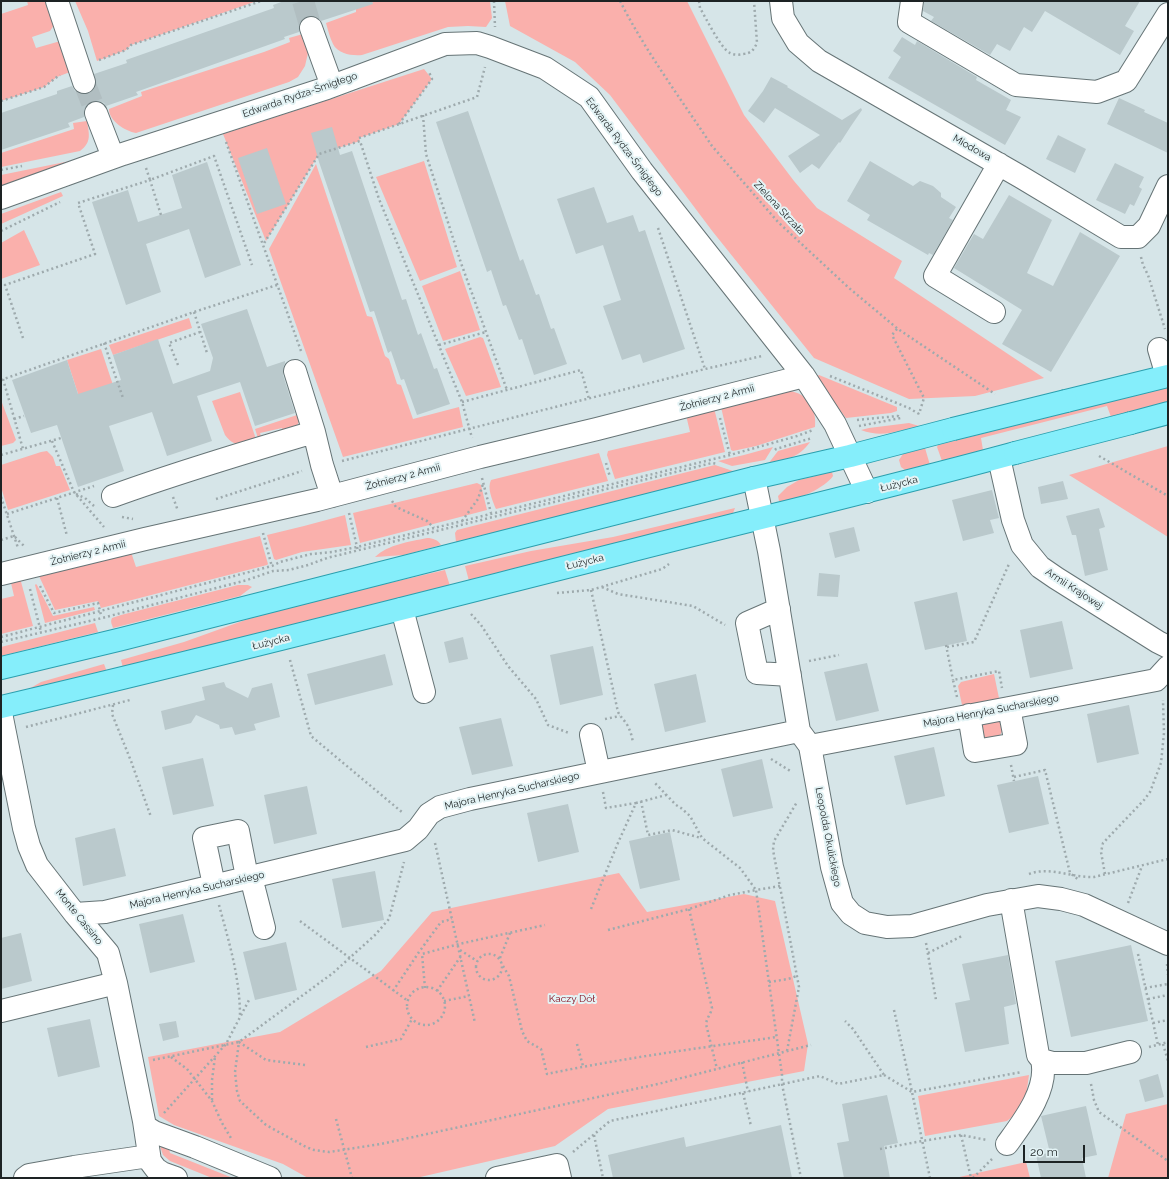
<!DOCTYPE html>
<meta charset="utf-8">
<style>
body{margin:0}
#map{position:relative;width:1169px;height:1179px;overflow:hidden;background:#d6e5e8;font-family:Raleway,sans-serif}
canvas{display:block}
.frame{position:absolute;inset:0;border:2px solid #1d2324;pointer-events:none}
.scale{position:absolute;left:1023px;top:1145px;width:62px;height:18px;box-sizing:border-box;border:2px solid #1d2324;border-top:0;padding-left:5px;font-size:12px;line-height:14px;white-space:nowrap;color:#1d2324;-webkit-text-stroke:3px #e3f3f5;paint-order:stroke}
</style>
<div id="map">
<canvas width="1169" height="1179"></canvas>
<div class="frame"></div>
<div class="scale">20 m</div>
</div>
<script>
const ctx = document.querySelector('canvas').getContext('2d');
ctx.lineJoin = 'round';
function fillPath(path, color) { ctx.fillStyle = color; ctx.fill(path, 'evenodd'); }
function stroke(path, color, width, dash) { ctx.strokeStyle = color; ctx.lineWidth = width; ctx.lineCap = dash ? 'butt' : 'round'; ctx.setLineDash(dash || []); ctx.stroke(path); }
function write(font, color, halo, rows, align = 'center') {
  ctx.font = font + ' Raleway,sans-serif'; ctx.lineWidth = 4; ctx.setLineDash([]); ctx.textBaseline = 'middle'; ctx.strokeStyle = halo; ctx.fillStyle = color; for (const [text, x, y, turn = 0] of rows) {
    ctx.save(); ctx.translate(x, y); ctx.rotate((+turn || 0) * Math.PI / 180); ctx.textAlign = isNaN(turn) ? turn : align; if (halo) ctx.strokeText(text, 0, 0); ctx.fillText(text, 0, 0); ctx.restore();
  }
}
fillPath(new Path2D(`
 M27 1H49L56 22 50 31 32 37 36 48 64 40 70 72 57 77 44 87 1 101V14L28 5Z
 M75 1H257L131 45 126 50 97 61 88 31Z
 M376 1H490L492 18 486 27 468 26 448 27 362 55C352 56 338 54 333 44 330 38 328 30 326 23L356 12V8Z
 M505 1H687L744 115 794 181 817 208 902 261 894 278 1044 378 975 396 909 399 814 358 713 232 610 95 575 62 510 26Z
 M303 34 308 53 305 66 298 77 289 82 136 133C125 131 109 121 109 109L142 96 141 92 264 52 290 42 289 38Z
 M424 69 432 79 399 124 359 138 360 141 319 154 266 241 223 134Z
 M87 121C89 134 92 142 80 151L1 167V153L74 129 73 123Z
 M75 160 1 187V175Z
 M424 161 457 267 420 281 376 177Z
 M316 164 367 316 372 317 385 356 389 359 397 384 401 385 413 419 459 407 463 427 343 457 269 249Z
 M61 192 63 196 1 224V214Z
 M24 230 40 265 1 279V243Z
 M460 271 480 330 443 341 422 286Z
 M189 318 192 328 113 355 109 345Z
 M480 337 483 338 501 387 466 396 445 349Z
 M101 349 119 403 85 415 67 360Z
 M819 375 897 407V411L891 413 846 418 815 378Z
 M1168 387V403L1111 417 1107 406 981 438 983 450 942 461 937 447 938 445Z
 M789 391C808 393 817 410 815 427L756 446 733 451 731 450 721 407Z
 M240 392 257 442C244 447 234 447 225 435L212 401Z
 M1 400 16 440 13 443 1 446Z
 M714 408 725 452 615 479 607 455 608 451 690 432 686 415Z
 M300 414C300 427 294 428 284 433L282 428 260 433 262 440 259 441 255 429Z
 M909 423 919 426C898 431 882 438 861 430L869 428Z
 M810 442C799 458 786 459 768 464L778 451Z
 M1168 446V537L1069 475Z
 M773 447 765 460 732 466 718 461 744 455Z
 M925 448 930 465 905 470 901 467 899 460 903 454Z
 M47 451 53 457 56 466H60L70 490 8 510 1 487V465L41 452Z
 M599 453 608 481 496 509 495 507C492 499 487 488 491 480Z
 M715 465 733 471V472L456 542 455 533 457 530Z
 M831 472H832L833 476C825 488 793 503 779 501L778 496 787 487 799 480Z
 M477 483 481 485 487 510 360 543 353 513Z
 M735 508 733 513 469 581 465 566 531 551 613 537Z
 M345 515 351 545 302 552 276 560 274 559 267 535 304 526Z
 M260 536 268 564 267 565 101 608 98 601 55 610 39 576 131 552 136 567Z
 M427 538C433 538 438 540 441 545L404 555 375 557C389 544 409 542 427 538Z
 M445 570 450 586 123 668 121 660 184 642 248 619 359 590Z
 M20 578 33 626 1 634V599L14 596 11 583Z
 M36 584 37 585 53 616 94 607 95 610 45 623 35 585Z
 M238 585H248L252 587 240 596 113 628C112 624 110 622 112 618L121 615Z
 M95 623 98 632 1 656V647Z
 M104 664 107 672 27 690 41 682Z
 M994 674 1000 703 969 709 962 705 958 686 961 682Z
 M1001 719 1003 730 999 737 988 739 984 737 980 722Z
 M619 873 647 912 744 894 775 901 808 1044 804 1071 608 1109 555 1146 416 1178H308L283 1164 174 1125 159 1116 148 1057 280 1032 381 971 432 912Z
 M1029 1075C1026 1096 1025 1108 1007 1121L925 1136 918 1096Z
 M1168 1104V1178H1108L1126 1114Z
 M159 1143 168 1145 170 1153 233 1178H212L170 1161 163 1155Z
 M1026 1162 1030 1178H955Z`), '#fab0ac');
fillPath(new Path2D(`
 M284 1H372L373 4 321 21 319 18 314 16H306L301 20 299 25V32L284 37 285 39 136 92 138 95 106 106 104 103 98 101 91 102 87 105 84 111V117L68 123 70 127 1 150V113L57 94V91L72 86 75 91 81 94H88L93 91 96 85 94 74 127 63 126 60 274 8 273 5Z
 M924 1H1140L1125 26 1134 31 1120 55 1045 11 1032 32 1024 27 1010 51 997 44 990 55 931 21 934 17 923 11Z
 M902 37 915 45 917 41 977 77 976 80 1011 100 1006 110 1021 117 1005 145 888 78 901 57 893 51Z
 M771 77 788 86 787 87 842 120 861 108 862 110 851 126 840 143 839 142 819 169 812 164 800 173 788 156 820 135 775 108 764 123 748 111 763 91Z
 M1119 98 1145 110 1144 112 1168 123V153L1107 124Z
 M468 111 520 261 523 259 536 295 539 294 551 329 554 328 567 364 534 375 522 339 519 340 506 305 503 306 491 270 487 272 436 122Z
 M332 127 340 155 352 151 402 300 406 299 418 335 421 333 434 369 437 368 450 404 417 415 404 379 401 380 391 351 388 353 374 311 370 312 319 162 311 133Z
 M1058 135 1086 149 1075 173 1046 159Z
 M267 148 286 204 257 214 238 158Z
 M870 161 913 186 920 181 933 186 941 193V197L956 207 949 218 953 220 933 255 929 253 928 255 867 220 870 215 847 201Z
 M207 162 241 265 205 278 189 229 146 244 161 292 126 305 92 202 128 190 138 222 182 208 172 175Z
 M1115 163 1144 177 1139 187 1142 189 1134 206 1130 204 1125 214 1096 200Z
 M594 187 607 223 633 215 639 232 645 230 685 349 643 363 640 354 622 360 603 306 621 300 603 245 576 254 557 199Z
 M1009 195 1052 220 1027 273 1053 286 1080 232 1120 256 1051 372 1002 344 1022 310 954 268 974 234 983 239Z
 M247 309 267 367 285 361V363L283 369V375L295 413 255 426 240 382 197 396 212 441 167 456 152 412 109 426 124 471 78 487 57 425 31 433 12 380 67 360 78 394 121 380 113 355 158 339 173 384 210 371 213 358 201 324Z
 M1063 481 1068 499 1041 504 1038 487Z
 M992 490 999 518 990 520 994 533 963 541 952 500Z
 M1099 508 1105 527 1099 529 1108 570 1085 576 1076 535H1072L1066 516Z
 M854 527 860 551 835 558 829 533Z
 M819 573 840 575 838 597 817 596Z
 M957 592 967 641 925 650 914 602Z
 M1062 621 1073 669 1030 678 1020 630Z
 M463 637 468 659 449 663 444 642Z
 M593 646 603 695 560 705 550 655Z
 M385 654 393 685 315 705 307 674Z
 M867 663 879 711 836 721 824 672Z
 M696 674 706 722 665 732 654 684Z
 M224 682 226 687 248 698 252 688 272 683 280 717 254 724 256 730 235 735 232 727 220 729 219 725 196 715 191 723 165 730 161 711 205 700 202 687Z
 M1129 705 1139 754 1097 763 1087 714Z
 M501 718 513 766 472 775 459 727Z
 M934 747 945 796 906 805 894 756Z
 M203 758 214 806 173 815 162 767Z
 M762 759 773 808 733 817 721 769Z
 M1038 776 1049 824 1009 833 997 785Z
 M307 786 317 834 274 844 264 795Z
 M568 804 579 852 538 862 527 813Z
 M115 828 126 876 83 886 75 838Z
 M670 832 680 880 640 889 629 841Z
 M375 871 384 920 342 928 332 879Z
 M183 914 195 962 150 973 139 924Z
 M21 933 32 981 1 989V938Z
 M286 942 297 990 255 1000 243 952Z
 M1131 945 1148 1021 1071 1037 1055 961Z
 M1008 955 1016 1004 1004 1007 1009 1044 965 1052 955 1003 970 1000 962 964Z
 M90 1019 100 1067 58 1077 47 1028Z
 M176 1021 179 1037 163 1041 159 1024Z
 M1158 1074 1164 1097 1145 1102 1139 1080Z
 M887 1095 898 1143 884 1146 890 1178H844L837 1143 849 1141 842 1104Z
 M1086 1106 1097 1155 1082 1158 1086 1178H1041L1036 1155 1050 1153 1041 1116Z
 M781 1125 792 1178H613L608 1155 684 1137 686 1147Z`), '#bac9cc');
stroke(new Path2D(`
 M303 1 311 28
 M84 82 96 113`), '#b1bec1', 22, [22, 11]);
const minor = new Path2D(`
 M57 1 84 82
 M781 1 783 18 798 43 819 61 1021 177 1121 237H1138L1149 226 1168 186
 M912 1 909 22 1016 85 1097 92 1126 81 1168 14
 M311 28 332 86
 M96 113 113 157
 M1 198 123 154 327 88 445 44 477 43 490 47 545 68 589 97 642 171 804 376 835 424 867 492
 M994 312 935 276 999 164
 M1159 349 1167 376
 M295 371 314 432
 M999 458 1013 520 1022 545 1040 567 1056 578 1158 642 1168 647
 M754 478 769 551 799 731 810 746 832 867 842 903 851 914 865 923 887 927 912 926 987 905 1038 896 1061 899 1084 905 1168 944
 M113 496C179 472 246 452 314 432L322 465 332 496
 M1 574 145 539 317 500 480 457 597 429 804 376
 M402 609 424 692
 M779 609 747 623 757 673 790 675
 M1 713 24 828 29 846 37 865 75 914 108 953 116 983 144 1121 150 1161 156 1169 162 1173 176 1178
 M969 715 975 751 1016 744 1009 708
 M591 735 599 772
 M810 746 1156 680 1168 667
 M251 877 264 928
 M214 885 204 838 238 831 247 877
 M1011 900 1038 1055 1042 1060 1053 1063H1086L1130 1052
 M75 914 105 912 405 840 418 829 429 814 440 807 470 799 799 731
 M1 1011 116 983
 M146 1127 154 1132 195 1147 270 1178
 M1007 1144C1023 1122 1049 1089 1042 1060
 M25 1178 29 1175 74 1167 149 1156
 M497 1178 557 1165 560 1178`);
const major = new Path2D(`
 M1066 401 1168 376
 M1131 423 1168 413
 M1 668 122 639 754 478 850 456 953 429
 M1 707C207 659 412 606 618 554 750 520 883 489 1015 453`);
stroke(minor, '#667476', 24);
stroke(major, '#2b9fae', 24);
stroke(new Path2D(`
 M494 1 495 27
 M620 1C644 48 675 91 704 134L712 146 778 222 849 288 898 329 995 394
 M699 1 700 8C706 18 721 49 730 53 734 55 739 55 743 54 751 53 753 51 757 43L754 1
 M99 60 126 50 131 45 261 1
 M1 101 44 87 57 77 60 75
 M423 115 426 154 461 263 507 390
 M399 124 432 79 429 72
 M359 138 477 97 485 67
 M226 142 263 245
 M146 168 150 180 214 156 252 265
 M1 170 22 166
 M658 228 705 369
 M1 231 60 202
 M1141 257 1143 265 1148 275 1165 329
 M194 312 207 353
 M897 329 892 335 924 398 919 414
 M23 338 5 285 95 254 78 203 150 180 161 215
 M104 343 123 398
 M439 345 486 332
 M301 351 263 245 319 154 360 141 379 199 462 402 472 438
 M178 365 169 343 200 332
 M830 376 909 408 919 414 921 416
 M3 379 23 449
 M1 380 194 312 277 285
 M462 402 581 370 589 399
 M720 418 730 455
 M14 419 24 416
 M857 420 898 416 901 418
 M859 426 901 418
 M52 441 74 492 104 527
 M775 450 776 449 812 438
 M1 455 61 438
 M1099 456 1168 496
 M342 461 705 369 762 356
 M606 463 610 477
 M482 478 491 513
 M76 494 85 498 94 506
 M1 497 18 548
 M173 497 178 511
 M57 498 67 536
 M216 499 302 471
 M392 501 396 507 427 521 434 528
 M349 513 358 551
 M7 514 94 486
 M122 517 133 519
 M462 521 478 499 483 484
 M263 533 272 567
 M1 540 14 536 24 546
 M40 586 54 613 98 603 101 615
 M602 587 618 594 693 606 725 625
 M30 589 41 632
 M591 590 618 712C620 716 623 719 626 723 630 729 632 736 633 743
 M557 593 591 590 662 569 669 564
 M471 614 481 625 508 666 536 699 548 725 569 733
 M1 637 272 566 280 562 311 554 332 552 357 547 730 455 797 436 813 430
 M1 642 102 618 247 580 273 571 289 570 308 565 327 558 712 463 718 464
 M946 645 953 680
 M947 647 974 642 1009 564
 M290 660 311 736 403 813
 M809 661 839 655
 M957 697 953 680 999 671 1002 688
 M113 705 112 714 131 761 151 817
 M605 719 620 716
 M26 727 130 700
 M771 759 792 772
 M1011 765 1014 781
 M1014 777 1045 770 1070 873 1079 880
 M603 792 606 808 636 803
 M641 801 648 835 672 830 701 838
 M435 843 475 1023
 M1029 874C1050 866 1072 878 1094 877L1168 859
 M1105 874 1101 852 1103 843 1144 800 1150 792 1161 763 1164 733 1163 700
 M780 886 756 890 782 1075V1084L801 1178
 M1128 903 1142 866
 M219 905C229 942 240 978 240 1016
 M591 909 617 845 636 803 666 795
 M689 909 712 1008C711 1014 707 1017 706 1024L717 1069
 M300 921 408 1001
 M608 930 689 909 730 895 756 890 740 868 702 838 690 816 681 808 676 805 655 783
 M926 943 936 1000
 M460 950 477 961
 M928 953 962 936
 M476 967a13 13 0 1 1 26 0a13 13 0 1 1-26 0Z
 M1138 954 1158 1045
 M500 958 510 933
 M1167 964 1168 975
 M503 966 509 976 522 1031 527 1041 541 1049 547 1074C623 1058 700 1048 777 1037
 M769 982 788 979 797 976
 M407 1006a19 19 0 1 1 38 0a19 19 0 1 1-38 0Z
 M425 988 422 954 459 944 545 925
 M1145 988 1168 984
 M393 991 419 952 441 922 452 919
 M437 991 461 956
 M1148 999 1168 995
 M444 1001 469 996
 M894 1010 912 1092 930 1178
 M1153 1023 1168 1020
 M577 1044 583 1066
 M1163 1044 1168 1061
 M366 1047 401 1039 412 1019
 M1149 1047 1168 1042
 M787 1051 799 987 773 850 774 841 797 802
 M171 1057 187 1069 212 1101 222 1123 231 1138
 M153 1060 239 1042 333 973 375 935 389 919 404 862
 M742 1062 748 1092
 M305 1065 266 1060 239 1042 235 1072 237 1091 240 1101 266 1125 306 1147 314 1150 329 1152 381 1144 658 1084 811 1045
 M884 1075 912 1092 1022 1072
 M1091 1084 1094 1100 1099 1112 1168 1161
 M743 1093 751 1126
 M212 1100V1080L215 1057
 M164 1113 226 1044 249 1000
 M336 1119 352 1178
 M594 1135 603 1178
 M961 1135 971 1178
 M880 1149 922 1141 961 1135 987 1140
 M573 1152 610 1121 820 1076 838 1084 884 1075 853 1029 845 1021
 M973 1178 992 1159`), '#9eaaad', 2.5, [2, 3]);
stroke(minor, '#fff', 22);
stroke(major, '#85eefb', 22);
const majorBridge = new Path2D(`
 M953 429 1066 401
 M1015 453 1131 423`);
stroke(majorBridge, '#2b9fae', 24, []);
stroke(majorBridge, '#85eefb', 22);
write('10px', '#1d2324', '#e3f3f5', [
 ["Edwarda Rydza-Śmigłego",300,95,-19],
 ["Edwarda Rydza-Śmigłego",624,147,53],
 ["Miodowa",972,148,30],
 ["Zielona Strzała",779,208,47],
 ["Żołnierzy 2 Armii",717,398,-15],
 ["Żołnierzy 2 Armii",403,477,-15],
 ["Łużycka",899,484,-14],
 ["Żołnierzy 2 Armii",88,553,-14],
 ["Łużycka",585,562,-14],
 ["Armii Krajowej",1074,589,33],
 ["Łużycka",271,642,-14],
 ["Majora Henryka Sucharskiego",991,711,-11],
 ["Majora Henryka Sucharskiego",512,791,-13],
 ["Leopolda Okulickiego",828,837,79],
 ["Majora Henryka Sucharskiego",197,890,-13],
 ["Monte Cassino",79,917,51]
]);
write('10px', '#810819', '#e3f3f5', [
 ["Kaczy Dół",572,999]
]);
</script>
